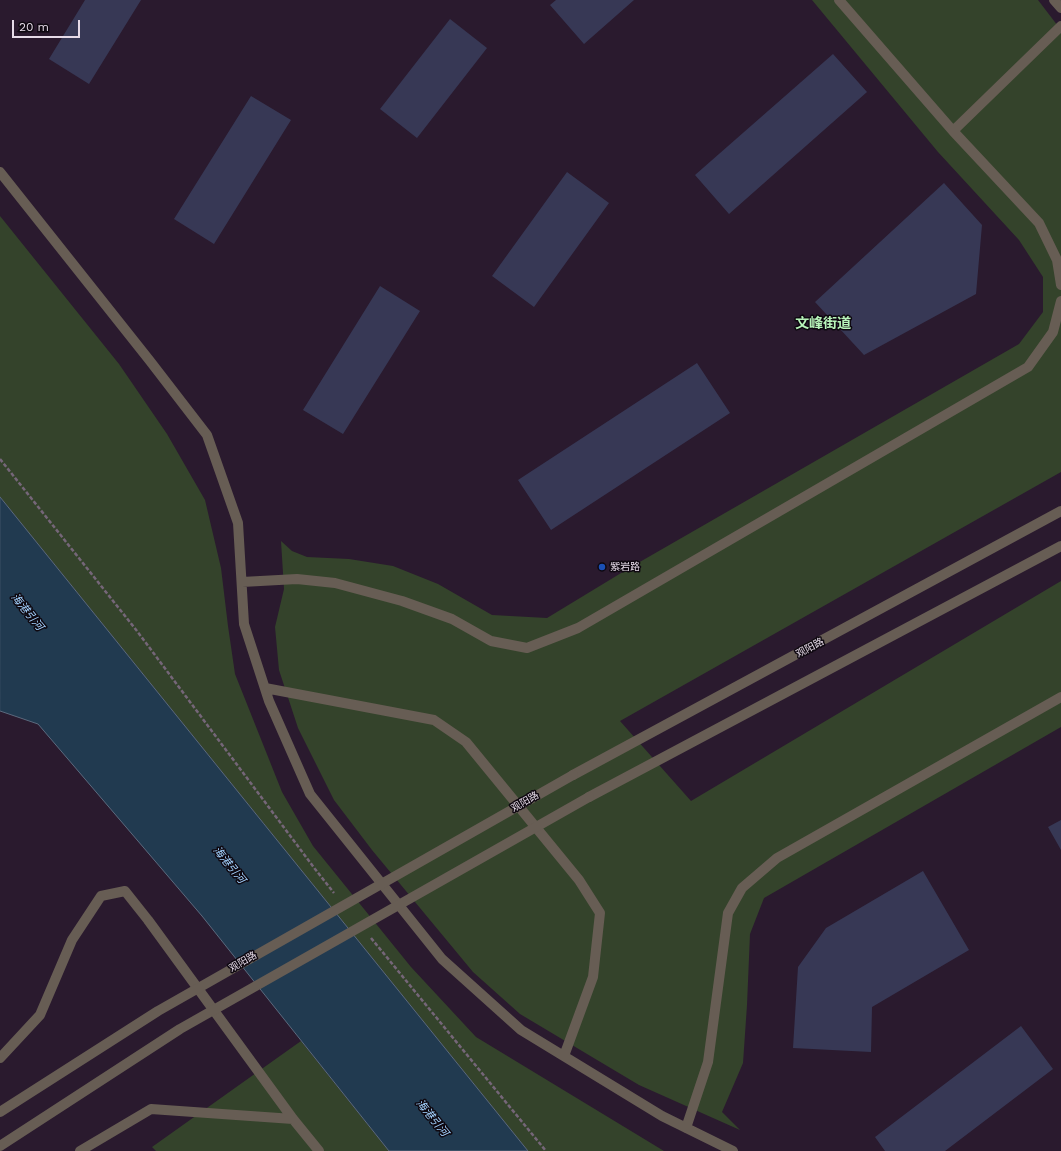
<!DOCTYPE html>
<meta charset="utf-8">
<style>
body{margin:0}
#map{position:relative;width:1061px;height:1151px;overflow:hidden;background:#2a1a2e;font-family:"Work Sans",sans-serif}
canvas{display:block}
.scale{position:absolute;left:12px;top:20px;width:68px;height:18px;box-sizing:border-box;border:2px solid #e6dbe8;border-top:0;padding-left:5px;font-size:12px;line-height:14px;white-space:nowrap;color:#e6dbe8;-webkit-text-stroke:3px #0e0810;paint-order:stroke}
</style>
<div id="map">
<canvas width="1061" height="1151"></canvas>
<div class="scale">20 m</div>
</div>
<script>
const ctx = document.querySelector('canvas').getContext('2d');
ctx.lineJoin = 'round';
function fillPath(path, color) { ctx.fillStyle = color; ctx.fill(path, 'evenodd'); }
function stroke(path, color, width, dash) { ctx.strokeStyle = color; ctx.lineWidth = width; ctx.lineCap = dash ? 'butt' : 'round'; ctx.setLineDash(dash || []); ctx.stroke(path); }
function write(font, color, halo, rows, align = 'center') {
  ctx.font = font + ' "Work Sans","Noto Sans SC",sans-serif'; ctx.lineWidth = 3; ctx.setLineDash([]); ctx.textBaseline = 'middle'; ctx.strokeStyle = halo; ctx.fillStyle = color; for (const [text, x, y, turn = 0] of rows) {
    ctx.save(); ctx.translate(x, y); ctx.rotate((+turn || 0) * Math.PI / 180); ctx.textAlign = isNaN(turn) ? turn : align; if (halo) ctx.strokeText(text, 0, 0); ctx.fillText(text, 0, 0); ctx.restore();
  }
}
fillPath(new Path2D(`
 M812 0H1038L1061 30V472L620 721 691 801 1061 581V727L764 898 750 934 747 1005 743 1063 722 1112 740 1130 639 1085 520 1014 473 972 372 850 334 800 298 728 279 670 275 627 284 589 281 541 292 551 307 557 349 559 393 566 438 584 492 615 547 618 631 567 1019 344 1043 312V277L1019 240 938 152Z
 M0 216 119 364 167 434 205 500 221 568 228 626 235 674 282 792 313 846 411 967 476 1037 664 1151H528L0 497Z
 M301 1041 389 1151H156L152 1147Z`), '#34432b');
const water = new Path2D(`
 M0 497 528 1151H389L202 916 38 724 0 711Z`);
fillPath(water, '#213a50');
stroke(water, '#5c6a7e', 1);
fillPath(new Path2D(`
 M85 0H141L89 84 49 59Z
 M556 0H634L584 44 550 5Z
 M450 19 487 48 417 138 380 109Z
 M833 54 867 92 729 214 695 175Z
 M251 96 291 120 214 244 174 219Z
 M567 172 609 203 534 307 492 276Z
 M944 183 982 225 976 294 864 355 815 302Z
 M380 286 420 311 343 434 303 410Z
 M697 363 730 413 551 530 518 480Z
 M1061 820V850L1048 827Z
 M923 871 969 950 872 1007 871 1052 793 1048 798 967 826 928Z
 M1021 1026 1053 1069 945 1151H885L875 1137Z`), '#373855');
stroke(new Path2D(`
 M0 459 137 631 315 869 334 893
 M371 938 546 1151`), '#756678', 2.5, [4, 2]);
stroke(new Path2D(`
 M839 0 953 131 1039 223 1057 260 1061 285
 M1054 0 1061 8
 M953 131 1061 26
 M0 172 150 361 207 435 238 523 244 624 269 701 310 794 442 959 521 1030 662 1116 733 1151
 M242 582 297 579 335 583 402 601 452 619 491 641 527 648 578 628 1028 367 1053 332 1061 301
 M265 688 434 720 466 742 579 880 600 913 593 977 564 1056
 M573 775 1061 511
 M589 797 1061 546
 M0 1058 40 1015 72 940 101 896 125 891 148 920 293 1119 319 1151
 M686 1128 708 1062 728 913 742 888 777 858 1061 697
 M80 1151 151 1109 293 1119`), '#675d54', 10);
stroke(new Path2D(`
 M0 1112 158 1011 573 775
 M0 1146 180 1029 589 797`), '#675d54', 10);
for (const [x, y, r, color] of [
 [602,567,4,"#1a4fb4"]
]) { const dot = new Path2D(); dot.arc(x, y, r, 0, 2 * Math.PI); ctx.fillStyle = color; ctx.fill(dot); stroke(dot, '#0e0810', 1.5); }
write('10px', '#e6dbe8', '#0e0810', [
 ["紫岩路",610,567]
], 'left');
write('10px', '#e6dbe8', '#0e0810', [
 ["观阳路",810,648,-28],
 ["观阳路",525,802,-30],
 ["观阳路",243,962,-30]
]);
write('italic 11px', '#a2d1fe', '#0e0810', [
 ["海港引河",27,612,51],
 ["海港引河",229,865,51],
 ["海港引河",432,1118,51]
]);
write('bold 14px', '#b8f5ba', '#0e0810', [
 ["文峰街道",823,324]
]);
</script>
